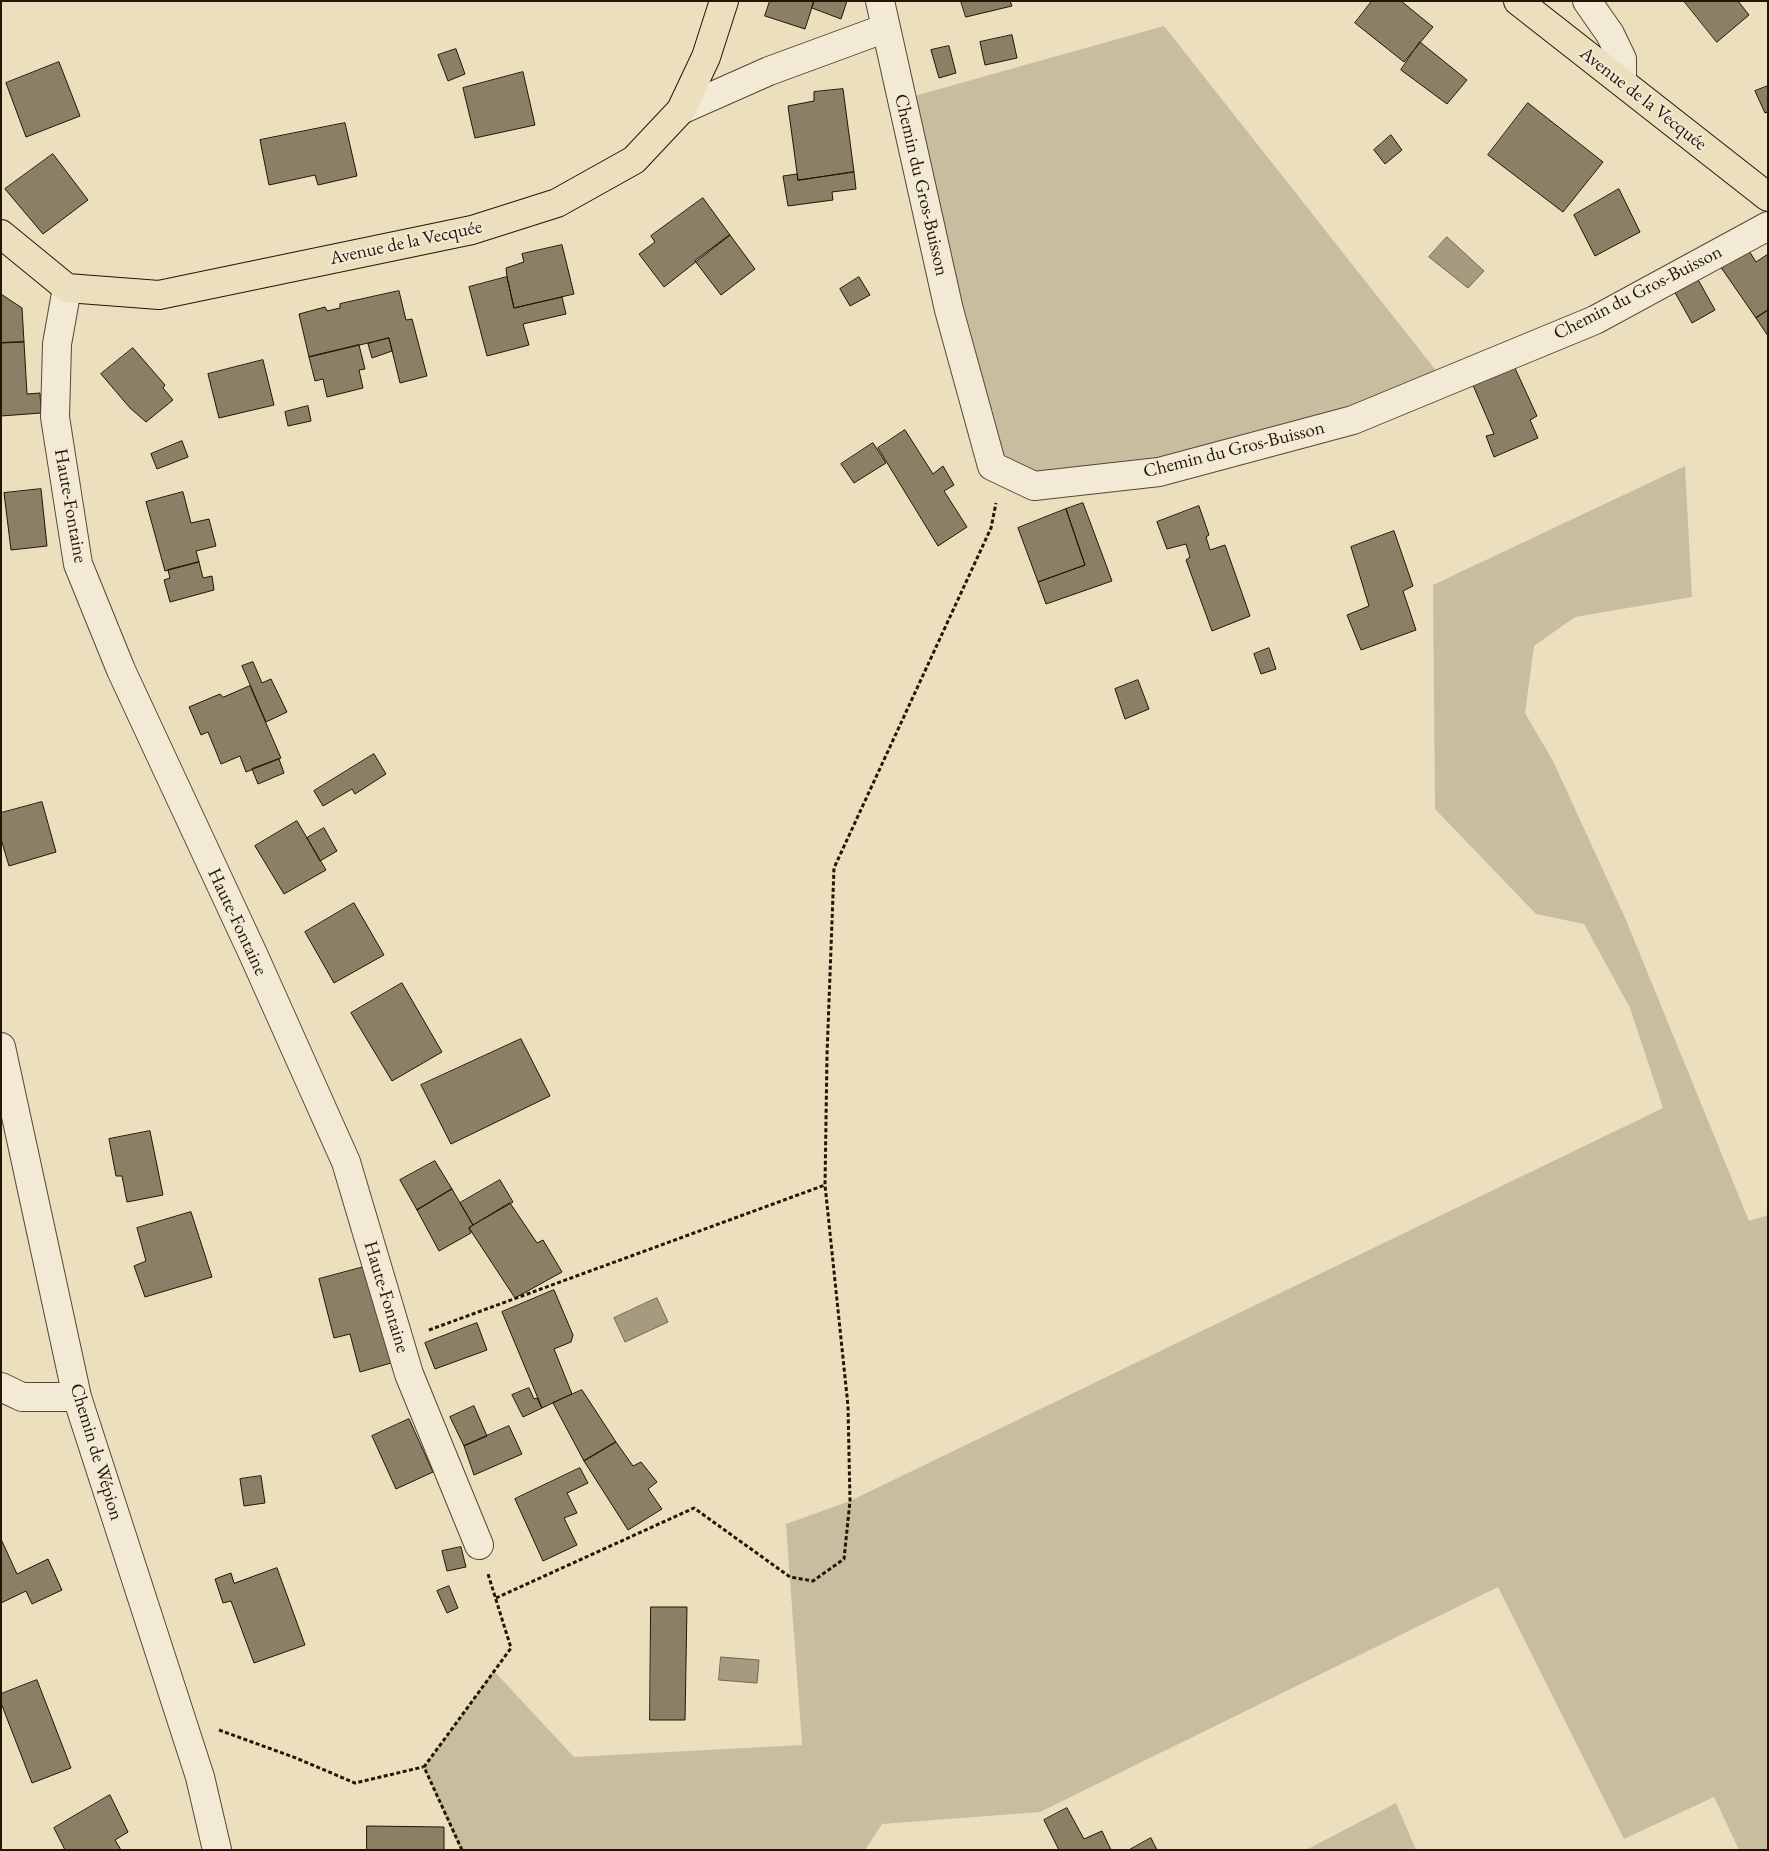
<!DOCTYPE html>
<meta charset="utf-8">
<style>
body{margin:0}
#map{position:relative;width:1769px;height:1851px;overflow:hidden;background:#ebdfbe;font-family:"EB Garamond",serif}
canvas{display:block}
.frame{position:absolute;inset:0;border:2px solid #231605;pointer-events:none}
</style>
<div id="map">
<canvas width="1769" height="1851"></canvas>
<div class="frame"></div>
</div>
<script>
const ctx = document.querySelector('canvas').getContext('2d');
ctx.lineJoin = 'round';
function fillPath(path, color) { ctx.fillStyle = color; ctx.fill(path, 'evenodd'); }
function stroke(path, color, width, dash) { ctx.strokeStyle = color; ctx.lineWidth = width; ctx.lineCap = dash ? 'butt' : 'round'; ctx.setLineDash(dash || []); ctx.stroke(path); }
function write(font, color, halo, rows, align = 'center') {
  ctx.font = font + ' "EB Garamond",serif'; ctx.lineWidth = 4; ctx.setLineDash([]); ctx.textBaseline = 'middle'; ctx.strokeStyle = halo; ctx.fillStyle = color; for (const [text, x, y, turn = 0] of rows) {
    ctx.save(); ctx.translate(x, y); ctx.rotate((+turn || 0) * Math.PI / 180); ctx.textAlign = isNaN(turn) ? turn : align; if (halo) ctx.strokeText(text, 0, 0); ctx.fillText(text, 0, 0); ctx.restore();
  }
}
fillPath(new Path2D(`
 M1164 26 1445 382 1353 420 1034 486 992 466 911 97Z
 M1685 466 1692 597 1575 617 1534 646 1525 713 1553 761 1626 920 1749 1221 1768 1215V1850H1739L1714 1797 1624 1839 1498 1587 1040 1812 882 1824 865 1850H460L424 1767 494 1671 574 1757 802 1745 786 1524 850 1501 1663 1108 1630 1008 1584 924 1536 914 1435 809 1433 585Z
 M1396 1803 1416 1850H1306Z`), '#c9bd9f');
const water = new Path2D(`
 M1447 237 1484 271 1468 288 1429 257Z
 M657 1298 668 1322 625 1342 614 1318Z
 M721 1657 759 1660 757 1683 719 1680Z`);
fillPath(water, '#a79b7f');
stroke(water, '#72664e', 1);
const building = new Path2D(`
 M770 1H814L805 29 765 16Z
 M814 1H847L841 19 812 8Z
 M961 1H1010L1012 6 966 17Z
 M1372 1H1401L1433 27 1404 62 1355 23Z
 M1684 1H1738L1749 15 1717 42Z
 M1012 35 1017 58 985 65 980 42Z
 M1420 42 1467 80 1447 104 1401 70Z
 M949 46 956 73 939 78 931 50Z
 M456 49 465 74 448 81 438 55Z
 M59 62 80 116 26 137 6 83Z
 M523 72 535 125 475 138 463 88Z
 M1768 86V112L1765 113 1755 91Z
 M843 89 854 172 798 180 788 106 814 101V92Z
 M1528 103 1603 162 1563 212 1488 155Z
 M345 123 357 176 318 185 315 175 269 185 260 140Z
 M1391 135 1402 150 1385 164 1374 150Z
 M53 154 88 200 43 234 5 189Z
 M854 172 856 189 832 192 833 200 788 206 783 176 797 174 798 180Z
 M1619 189 1640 232 1595 256 1574 215Z
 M703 198 730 235 664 287 639 254 655 242 651 236Z
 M730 235 755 269 721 295 695 261Z
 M562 245 574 294 514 308 507 277 506 268 524 262 522 254Z
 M1746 246 1756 262 1768 254V310L1756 318 1718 263Z
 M1696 276 1715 310 1692 323 1673 289Z
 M507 277 514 308 562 297 566 314 523 324 529 345 487 356 469 287Z
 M859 277 870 295 850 306 840 289Z
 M399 291 406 320 412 319 427 376 400 383 389 338 309 357 299 314 325 307 327 311 340 308V304Z
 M1 294 22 308 24 342 1 343Z
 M1768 310V336L1756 318Z
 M389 338 392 351 372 358 368 344Z
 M24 342 27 394 40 393 41 413 1 416V343Z
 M359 345 365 369 359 370 363 388 327 397 323 379 315 381 309 357Z
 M133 348 165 385 163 388 173 400 146 422 130 408 101 374Z
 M263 360 274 405 219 418 208 374Z
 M1514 366 1537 416 1530 420 1538 438 1494 457 1486 436 1494 434 1472 383Z
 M308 406 311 421 288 426 285 412Z
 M905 430 933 474 943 466 954 485 944 491 967 527 938 546 878 448Z
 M182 441 188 457 157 469 151 454Z
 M873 443 886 463 854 483 841 464Z
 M41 489 47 546 11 550 4 493Z
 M183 492 191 523 209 519 216 546 196 551 199 562 165 571 146 502Z
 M1083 503 1112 581 1046 604 1038 582 1085 565 1066 509Z
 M1199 506 1209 535 1206 537 1210 550 1225 545 1250 616 1212 631 1186 560 1190 557 1186 544 1167 549 1157 522Z
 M1066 509 1085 565 1038 582 1018 528Z
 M1394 531 1413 586 1403 591 1416 630 1361 650 1347 615 1369 606 1351 547Z
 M199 562 203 578 212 576 214 590 170 602 164 580 170 578 168 570Z
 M1269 648 1276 669 1261 674 1254 654Z
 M253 662 262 683 271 679 287 712 266 722 242 666Z
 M1138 680 1149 709 1125 719 1115 689Z
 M250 686 281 758 246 772 240 756 221 764 208 732 201 735 189 707 220 694 223 697Z
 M374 754 386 774 355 794 352 789 323 806 314 791Z
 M279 759 284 773 258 784 252 769Z
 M42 802 56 852 9 866 1 839V813Z
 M297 821 326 870 284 894 255 846Z
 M324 828 337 851 320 861 307 838Z
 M354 903 384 955 334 983 305 932Z
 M402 983 442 1052 392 1081 351 1013Z
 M521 1039 550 1096 451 1144 421 1085Z
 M150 1131 163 1195 127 1202 122 1176H116L109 1139Z
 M435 1161 452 1189 417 1210 400 1180Z
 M500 1180 513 1202 473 1225 460 1203Z
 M452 1189 473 1225 469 1228 471 1233 439 1251 417 1210Z
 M510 1203 537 1243 543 1240 562 1272 515 1298 469 1228Z
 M191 1212 212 1277 145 1297 134 1266 146 1261 137 1228Z
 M364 1267 391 1363 360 1372 350 1334 334 1338 319 1279Z
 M554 1290 573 1335 571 1342 554 1349 572 1394 542 1408 502 1312Z
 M477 1323 487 1350 435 1369 425 1343Z
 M529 1388 534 1399 537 1398 542 1408 523 1417 512 1395Z
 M582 1390 616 1442 584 1461 553 1403Z
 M474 1406 487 1436 464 1446 450 1417Z
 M409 1419 433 1472 396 1489 372 1436Z
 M509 1426 522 1454 474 1475 464 1446Z
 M616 1442 633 1466 641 1462 657 1482 648 1489 662 1509 628 1530 584 1461Z
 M580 1468 588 1483 567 1493 577 1513 564 1518 577 1545 543 1561 515 1499Z
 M261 1476 265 1503 244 1506 240 1479Z
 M1 1539 17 1574 48 1559 62 1590 32 1604 26 1591 1 1603Z
 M461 1547 466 1567 447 1571 442 1551Z
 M277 1568 305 1645 254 1663 231 1601 223 1603 215 1579 231 1573 234 1583Z
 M449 1586 458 1608 447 1613 437 1591Z
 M651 1607H687L685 1720H650Z
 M37 1680 71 1768 32 1783 1 1703V1694Z
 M110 1795 128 1832 115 1840 121 1850H65L54 1828Z
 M1067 1808 1084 1839 1102 1831 1111 1850H1059L1044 1820Z
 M367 1826 444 1827V1850H367Z
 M1151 1838 1157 1850H1129Z`);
fillPath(building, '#8b7f65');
stroke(building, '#231605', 1);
const minor = new Path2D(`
 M880 1 949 310 992 466 1034 486 1159 472 1353 420 1595 320 1768 226
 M1587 1 1610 34 1622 59V82
 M681 110 769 71 886 28
 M67 288 57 344 55 417 78 564 121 670 254 956 346 1162 409 1374 479 1545
 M1 1047 77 1397 200 1777 217 1850
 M1 1387 22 1397H77`);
const major = new Path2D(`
 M1518 1 1768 197
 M1 234 67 288 159 295 472 230 557 203 634 160 681 110 706 57 724 1`);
stroke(minor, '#554833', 30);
stroke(major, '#231605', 30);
stroke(new Path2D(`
 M429 1330 825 1185 827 1055 834 868 991 528 996 503
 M496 1598 694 1508 790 1577 813 1581 844 1559 850 1501 848 1406 825 1185
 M219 1730 296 1758 355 1783 423 1767
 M462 1850 424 1767 511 1648 488 1574`), '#231605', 3, [4, 2.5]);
stroke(minor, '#f2ead5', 28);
stroke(major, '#ebdfbe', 28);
write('19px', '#231605', '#f2ead5', [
 ["Avenue de la Vecquée",1643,99,38],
 ["Chemin du Gros-Buisson",921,185,77],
 ["Avenue de la Vecquée",406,243,-12],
 ["Chemin du Gros-Buisson",1638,293,-27],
 ["Chemin du Gros-Buisson",1234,450,-14],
 ["Haute-Fontaine",70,506,80],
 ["Haute-Fontaine",237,922,65],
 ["Haute-Fontaine",386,1297,73],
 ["Chemin de Wépion",96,1452,73]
]);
</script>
